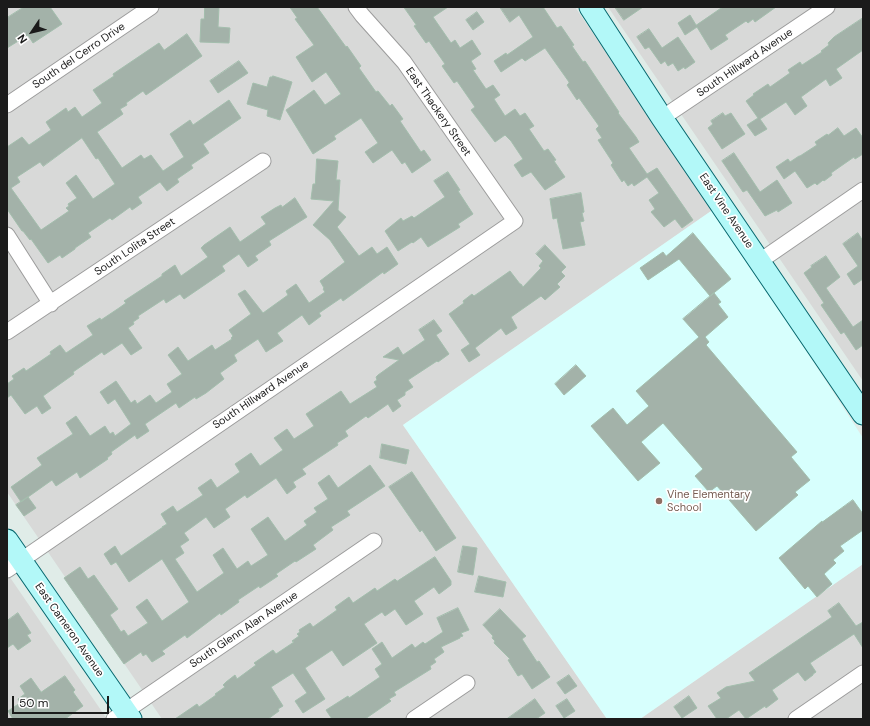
<!DOCTYPE html>
<style>
body{margin:0}
#map{position:relative;width:870px;height:726px;overflow:hidden;background:#e0ece8;font-family:"DM Sans",sans-serif}
canvas{display:block}
.frame{position:absolute;inset:0;border:8px solid #1b1b1b;pointer-events:none}
.north{position:absolute;left:12px;top:12px;width:40px;height:40px;-webkit-text-stroke:3px #fff;paint-order:stroke;rotate:235deg;font-size:11px;font-weight:700;line-height:16px;text-align:center;color:#1b1b1b}
.north::after{content:'';display:block;margin:auto;width:14px;height:18px;background:#1b1b1b;clip-path:polygon(50% 0,100% 100%,50% 72%,0 100%)}
.scale{position:absolute;left:12px;top:696px;width:97px;height:18px;box-sizing:border-box;border:2px solid #1b1b1b;border-top:0;padding-left:5px;font-size:12px;line-height:14px;white-space:nowrap;color:#1b1b1b;-webkit-text-stroke:3px #fff;paint-order:stroke}
</style>
<div id="map">
<canvas width="870" height="726"></canvas>
<div class="frame"></div>
<div class="north">N</div>
<div class="scale">50 m</div>
</div>
<script>
const ctx = document.querySelector('canvas').getContext('2d');
ctx.lineJoin = 'round';
function fillPath(path, color) { ctx.fillStyle = color; ctx.fill(path, 'evenodd'); }
function stroke(path, color, width, dash) { ctx.strokeStyle = color; ctx.lineWidth = width; ctx.lineCap = dash ? 'butt' : 'round'; ctx.setLineDash(dash || []); ctx.stroke(path); }
function write(font, color, halo, rows, align = 'center') {
  ctx.font = font + ' "DM Sans",sans-serif'; ctx.lineWidth = 3.5; ctx.setLineDash([]); ctx.textBaseline = 'middle'; ctx.strokeStyle = halo; ctx.fillStyle = color; for (const [text, x, y, turn = 0] of rows) {
    ctx.save(); ctx.translate(x, y); ctx.rotate((+turn || 0) * Math.PI / 180); ctx.textAlign = isNaN(turn) ? turn : align; if (halo) ctx.strokeText(text, 0, 0); ctx.fillText(text, 0, 0); ctx.restore();
  }
}
fillPath(new Path2D(`
 M7 7H575L714 209 403 425 607 719H162L7 492Z
 M608 7H863V381Z
 M863 564V719H640Z
 M7 573 107 719H7Z`), '#d8d9d8');
fillPath(new Path2D(`
 M714 209 863 438V564L640 719H607L403 425Z`), '#d7fffd');
const building = new Path2D(`
 M24 7H50L62 24 33 43 28 35 7 48V18Z
 M205 7H219L218 27 230 28 229 43 200 42 201 19H204Z
 M290 7H317L346 47 347 46 361 66 359 68 376 92 378 91 390 106 392 104 403 119 400 121 421 152 424 150 431 160 412 173 405 162 402 164 392 150 373 163 365 152 378 143 361 118 334 136 336 139 313 154 286 110 314 90 325 105 341 94 326 72 312 82 296 57 314 45 295 19 297 18Z
 M404 7H448L433 17 451 43 455 40 460 48 472 40 481 54 471 61 476 69 473 70 486 89 493 85 500 95 494 99 505 116 515 109 520 116 525 113 534 126 529 129 544 151 548 149 556 160 554 161 565 177 545 190 531 172 522 177 514 165 523 159 511 141 505 135 495 142 471 110 475 107 457 81 454 83 442 66 445 64 429 41 426 43 414 26 416 25Z
 M500 7H543L557 28 561 26 574 45 572 46 583 62 585 61 619 112 618 113 636 137 639 142 629 148 647 174 657 168 693 220 682 228 675 219 664 227 651 212 655 209 649 200 659 193 647 177 634 186 632 183 628 186 624 180 622 182 611 165 613 163 598 140 602 138 596 129 599 126 579 98 577 100 567 85 569 83V82L545 48 525 61 522 58 501 72 494 61 506 53 507 55 533 37 519 15 510 22Z
 M615 7H643L624 20Z
 M723 7H776L755 22 753 19 748 23 746 21 725 35 728 39 711 50 697 27 685 35 678 23 690 15 696 25Z
 M477 12 484 22 473 30 466 20Z
 M863 18V50L836 69 842 78 830 86 826 79 801 97 807 106 795 115 786 102 760 119 767 129 755 136 747 125 758 118 746 101 754 95 753 94 768 84 770 87 790 73 788 70 800 62 802 65 822 52 821 51 829 45 828 43 834 37Z
 M649 29 662 48 678 37 695 62 685 69 684 67 678 71 673 63 668 66 665 61 661 64 649 47 645 49 637 37Z
 M187 34 202 56 146 95 143 91 126 103 127 105 120 109 123 114 97 132 122 168 141 155 144 159 151 155 163 171 184 157 170 134 190 120 193 125 229 100 241 118 203 144 209 153 191 165 193 168 177 179 179 182 167 191 160 182 138 197 142 203 132 210 130 207 112 220 110 218 88 233 91 237 75 248V249L62 258 60 255 48 263 31 239 30 240 23 231H22L7 209V147L22 137 29 145 51 130 46 122 66 108 68 112 75 107 82 117 102 103 93 90 114 76 113 74 159 43 164 50ZM82 138 96 159 98 158 115 184 93 199 76 175 66 183 77 198 68 204 69 206 66 208 69 211 41 230 11 188 20 182 17 177 40 162 43 166Z
 M239 61 248 73 218 93 210 81Z
 M273 76 292 82 280 120 267 116 268 110 247 104 253 83 267 87 270 77H272Z
 M723 113 725 116 731 113 745 134 722 149 708 128 713 124 711 121Z
 M838 128 844 136 856 128 863 138V154L855 159 854 157 831 173 832 175 824 181 823 180 817 185 815 183 807 188 795 171 784 179 776 167 788 159 790 162 799 156H800L817 145 815 142 827 134 828 135Z
 M734 153 760 192 777 180 792 203 778 212 777 210 765 216 747 190 743 192 722 161Z
 M317 159 338 161 336 180H340L338 210 346 217 337 227 359 256 372 247 377 254 387 247 398 264 384 274 383 272 343 301 341 298 319 313 321 316 309 325 302 315 277 333 283 341 266 352 258 339 234 355 237 361 220 373 224 379 206 393 196 399 195 397 179 408 176 403 145 424 149 431 137 439 135 435 111 452 112 454 107 458 108 459 80 478 77 472 56 486 52 480 21 502 11 487 42 465 37 458 73 434 66 423 76 416 90 436 105 426 110 434 113 432 115 436 131 424 115 399 108 404 100 392 116 381 131 403 135 400 137 404 150 395 156 403 172 392 167 384 182 374 168 355 178 347 188 361 212 345 215 350 232 339 231 338 233 336 229 330 251 314 238 294 245 290 263 313 288 295 286 291 296 284 309 303 325 292 323 289 324 288 320 281 345 262 330 240 313 225 334 201 311 199 313 184H315Z
 M448 172 460 190 458 191 473 214 458 224 460 227 428 247 421 237 413 243 412 242 398 251 385 231 401 218 403 221 412 216 414 218 445 197 434 181Z
 M581 193 584 212 582 213 584 221 580 222 585 245 563 249 557 218 553 219 550 199Z
 M295 198 307 217 269 241 271 245 255 256 258 260 248 267 239 254 222 266 225 271 184 299 180 294 166 303 164 299 138 316 139 318 133 322 134 324 128 328 142 348 131 355 122 343 104 355 102 352 73 372 74 374 43 396 51 408 42 414 37 406 25 414 11 395 7 398V384L14 379 12 376 24 368 26 371 51 354 50 352 60 345 66 353 93 335 87 326 100 318 101 320 119 308 126 303 124 301 162 276V274L175 265 181 276 208 257 201 248 204 245 230 227 240 242 266 224 261 217 275 208 281 205 282 207Z
 M693 233 731 279 710 296 679 259 648 280 640 268 663 252 666 256Z
 M858 233 863 241V279L854 285 847 274 858 266 843 244Z
 M545 245 566 267 561 272 565 276 557 284 560 287 545 300 541 296 511 317 517 328 506 335 501 328 475 348 480 355 469 362 461 350 470 344 449 314 464 303 463 301 472 294 474 296 510 271 520 284H521L523 287 541 268 539 266 543 261 536 254Z
 M826 256 840 277 826 288 853 327 863 320V345L856 350 844 332 841 334 821 305 824 303 804 273 812 267 811 266Z
 M714 293 721 302 718 304 728 317 705 337 709 342 706 345 797 452 791 457 810 480 795 492 798 495 756 531 717 486 709 492 695 476 703 469 663 423 641 442 660 463 638 481 591 426 613 408 627 425 649 406 636 391 699 337 683 319Z
 M434 320 442 331 436 335 449 354 438 362 437 361 408 380 413 387 405 392V395L397 400 401 406 393 412 388 404 368 418 366 416 345 431 348 436 337 443 338 445 302 469 306 474 293 482 296 487 287 494 276 478 247 498 245 495 225 509 230 517 214 528 206 517 184 533 189 540 180 546 184 553 175 559 197 592 224 573 213 555 223 548 237 569 248 561 251 566 268 555 251 529 268 517 285 541 307 525 304 521 317 512 314 508 328 499 318 483 329 475 338 488 370 465 385 486 347 511 350 515 331 527 333 530 313 545 316 549 296 562 295 561 276 574 278 576 260 588 259 586 238 600 239 602 221 615 220 613 187 638 185 635 162 651 165 654 152 662 146 654 143 656 141 652 124 664 64 578 80 567 88 579 94 575 118 609 110 615 121 632 124 630 128 636 148 623 136 607 147 599 162 621 189 602 162 559 129 582 116 562 111 565 104 554 115 546 121 556 163 527H162L167 524 161 514 173 506 177 512 203 495 198 488 211 479 217 488 240 472 235 464 251 453 260 466 283 450 274 438 287 429 294 439 314 426 306 414 341 391 350 404 377 387 374 382 377 380 376 377 378 375 399 360 383 357 398 347 403 355 425 340 419 330Z
 M576 365 586 376 564 395 555 384Z
 M382 444 409 450 406 464 380 458Z
 M412 472 456 538 436 551 422 530 420 532 389 487Z
 M28 497 36 508 24 516 16 505Z
 M853 500 863 514V530L840 546 844 551 833 560 836 563 824 574 832 584 817 597 808 586 805 589 779 558 822 521V522Z
 M463 546 477 548 473 575 458 572Z
 M435 557 451 581V585L439 594 434 587 414 601 423 614 406 625 395 609 385 616 382 612 364 624 377 643 343 666 332 650 305 668 325 699 303 713 295 701 307 693 293 673 271 687 283 706 278 709 279 711 268 719H175L197 704 199 707 216 695 215 694 225 687 223 685 226 682 235 675 237 679 256 665 254 663 273 650 276 654 294 642 292 641 299 636 297 634 300 632 299 630 310 623 313 627 337 610 335 607 349 597 353 603 375 588 377 591 395 579 397 581Z
 M479 576 506 582 503 597 475 592Z
 M839 603 856 626 863 622V648L854 634 810 663 816 672 813 674V675L805 681 798 672 772 690 778 699 766 708 765 706 746 719 739 710 726 719H717L708 706 721 698 717 693 726 687 755 681 749 673 832 617 828 611Z
 M458 608 469 630 461 633 463 636 460 637V638L441 647 444 652 434 659 436 662 430 666 431 669 394 692 396 695 389 699 391 701 365 719H332L326 710 348 696 349 698 380 677 375 669 382 664 372 649 382 642 392 658 412 644 415 648 423 642 425 644 443 632 437 618Z
 M500 609 526 636 522 639 537 662 539 661 550 677 532 689 522 674 518 676 508 660 510 659 494 643 495 641 492 638 493 636 483 625Z
 M18 613 31 633 27 635 31 641 18 650 13 644 7 648V621Z
 M569 675 577 686 565 694 557 683Z
 M65 676 75 690 73 692 83 706 65 719H13L8 711 20 703 18 699 25 694 20 686 31 678 41 692Z
 M689 696 697 708 682 718 674 707Z
 M535 699 545 713 536 719H507Z
 M567 699 575 711 564 718 556 706Z`);
fillPath(building, '#a3b2a9');
stroke(building, '#a3bead', 1);
const street = new Path2D(`
 M7 105 151 7
 M662 118 827 7
 M7 235 51 304
 M760 261 863 190
 M7 332 263 161
 M7 570 515 221 404 62 362 15 356 7
 M114 719 374 541
 M414 719 467 683
 M796 719 863 673`);
const secondary = new Path2D(`
 M590 7 662 118 863 414
 M7 540 131 719`);
stroke(street, '#9c9c9c', 17);
stroke(secondary, '#06676e', 23);
stroke(street, '#fff', 15);
stroke(secondary, '#b2f8f8', 21);
for (const [x, y, r, color] of [
 [659,501,4,"#8d6e63"]
]) { const dot = new Path2D(); dot.arc(x, y, r, 0, 2 * Math.PI); ctx.fillStyle = color; ctx.fill(dot); stroke(dot, '#fff', 1.5); }
write('11px', '#1b1b1b', '#fff', [
 ["South del Cerro Drive",79,56,-34],
 ["South Hillward Avenue",745,63,-34],
 ["East Thackery Street",438,112,55],
 ["East Vine Avenue",726,211,56],
 ["South Lolita Street",135,247,-34],
 ["South Hillward Avenue",261,395,-34],
 ["East Cameron Avenue",69,630,55],
 ["South Glenn Alan Avenue",244,630,-34]
]);
write('11px', '#785e54', '#fff', [
 ["Vine Elementary",667,495],
 ["School",667,508]
], 'left');
</script>
